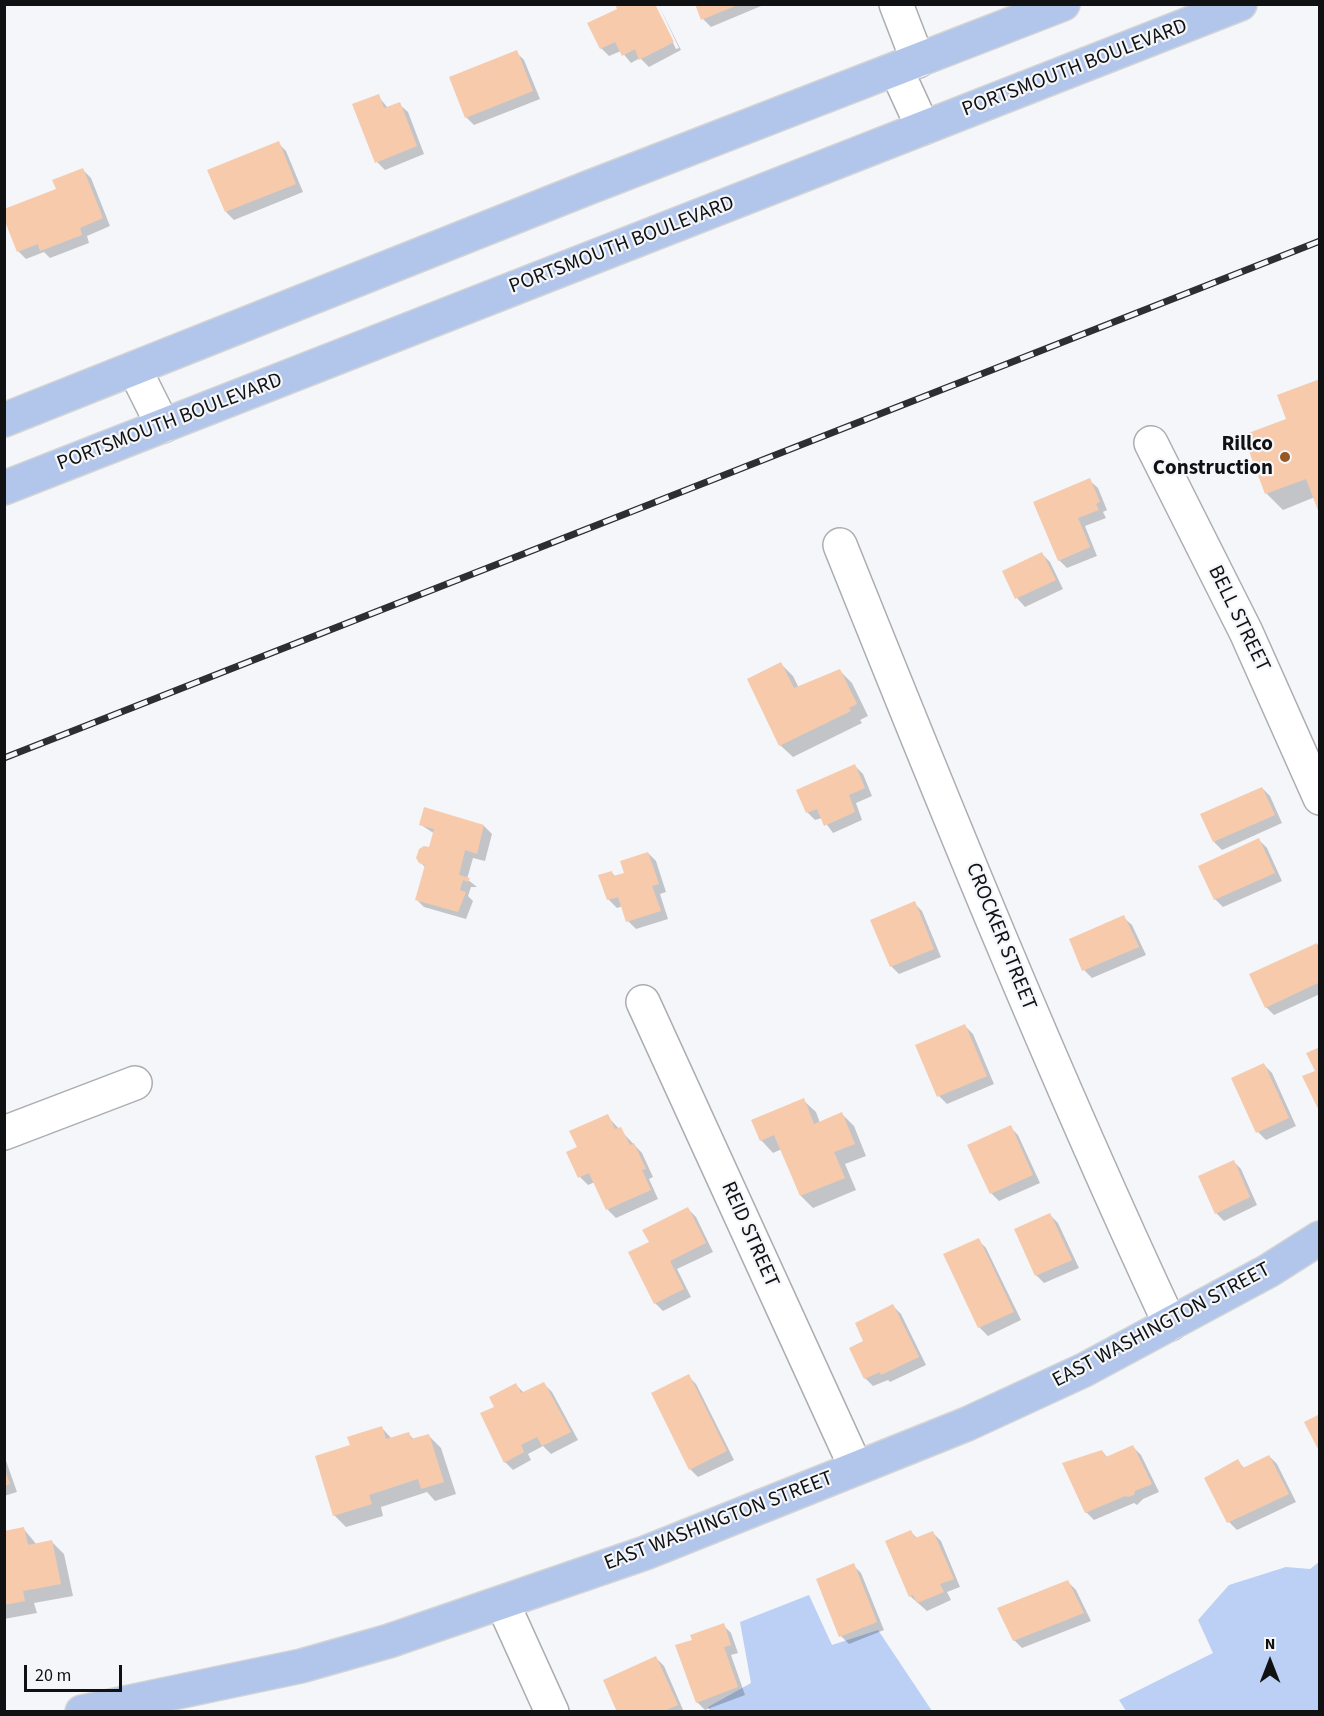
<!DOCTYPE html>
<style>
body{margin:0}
#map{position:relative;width:1324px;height:1716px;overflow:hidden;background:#f4f6fa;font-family:"Source Sans 3",sans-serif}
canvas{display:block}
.frame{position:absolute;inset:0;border:6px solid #101112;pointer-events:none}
.north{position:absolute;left:1240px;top:1632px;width:60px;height:60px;-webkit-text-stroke:4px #f4f6fa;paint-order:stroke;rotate:0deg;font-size:16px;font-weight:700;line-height:24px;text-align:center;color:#101112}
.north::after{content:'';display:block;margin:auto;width:21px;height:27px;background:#101112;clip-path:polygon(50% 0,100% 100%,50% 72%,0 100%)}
.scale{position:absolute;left:24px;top:1665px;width:98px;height:27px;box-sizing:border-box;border:3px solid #101112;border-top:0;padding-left:8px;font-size:18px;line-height:21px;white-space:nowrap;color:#101112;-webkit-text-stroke:4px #f4f6fa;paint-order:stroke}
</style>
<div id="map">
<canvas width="1324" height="1716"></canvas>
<div class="frame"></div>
<div class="north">N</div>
<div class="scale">20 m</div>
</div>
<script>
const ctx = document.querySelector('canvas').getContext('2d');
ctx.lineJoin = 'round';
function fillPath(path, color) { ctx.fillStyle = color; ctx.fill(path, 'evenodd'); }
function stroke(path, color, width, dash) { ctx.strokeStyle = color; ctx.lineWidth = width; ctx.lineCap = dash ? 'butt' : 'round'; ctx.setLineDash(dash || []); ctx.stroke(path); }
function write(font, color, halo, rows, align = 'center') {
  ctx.font = font + ' "Source Sans 3",sans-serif'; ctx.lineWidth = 4.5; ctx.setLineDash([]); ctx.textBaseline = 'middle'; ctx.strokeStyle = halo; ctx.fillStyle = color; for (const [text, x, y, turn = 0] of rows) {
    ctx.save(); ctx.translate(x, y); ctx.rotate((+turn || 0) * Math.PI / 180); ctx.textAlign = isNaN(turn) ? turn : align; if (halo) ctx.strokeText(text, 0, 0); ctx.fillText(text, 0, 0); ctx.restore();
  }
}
fillPath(new Path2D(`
 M1319 1562V1711H1126L1119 1700 1213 1653 1198 1620 1229 1585 1286 1567 1310 1569Z
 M809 1595 832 1645 878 1630 932 1711H710L708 1707 751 1683 740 1622Z`), '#bbd0f4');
fillPath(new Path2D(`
 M654 4 676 49 679 48 658 4 681 50 649 67 640 58 631 63 621 51 609 56 601 48 619 9Z
 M697 4H766L711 27 703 19Z
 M516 52 524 60 540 99 474 125 466 117Z
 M378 96 388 108 399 104 408 112 424 154 385 170 377 162Z
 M278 143 286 151 303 192 234 220 226 212Z
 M83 170 91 178 110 226 87 236 89 243 50 258 44 252 26 259 18 251 58 190Z
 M1288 420 1315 497 1283 510 1267 494 1245 436Z
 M1089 480 1098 488 1107 510 1103 512 1106 518 1085 526 1097 556 1067 568 1059 560Z
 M1042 554 1050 562 1063 589 1025 607 1017 598 1004 572Z
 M781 664 793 676 799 688 839 670 852 683 868 716 860 720 862 723 793 757 780 745Z
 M855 766 863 774 872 796 856 803 862 820 833 833 822 818 815 820 807 812Z
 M1262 788 1270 796 1282 823 1222 850 1214 842Z
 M421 825 484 826 492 834 485 861 473 858 467 879 477 887H471L468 896 473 901 466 919 424 907 416 899 426 868 420 862 431 849 435 834Z
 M1259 840 1267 848 1282 881 1223 907 1215 899Z
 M648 853 656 861 666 892 660 894 668 919 636 929 628 921 623 906 617 908 608 899 611 872 616 877 626 874Z
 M914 903 922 911 941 957 899 974 891 966Z
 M1123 917 1132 925 1146 955 1092 978 1084 970Z
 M1317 944 1320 947V994L1274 1015 1266 1007Z
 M964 1025 973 1034 994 1084 947 1104 939 1096 917 1046Z
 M1264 1065 1272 1073 1296 1126 1266 1140 1258 1132Z
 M803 1100 816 1112 820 1123 842 1114 854 1126 866 1156 845 1164 856 1190 813 1208 801 1196 782 1149 773 1153 761 1140Z
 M607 1116 642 1153 653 1177 649 1179 658 1199 616 1218 608 1210 595 1182 588 1185 580 1177 579 1148Z
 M1010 1127 1018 1135 1040 1183 999 1201 991 1193Z
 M1233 1161 1241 1169 1257 1205 1224 1221 1216 1213Z
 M688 1209 696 1217 713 1252 677 1269 691 1297 663 1311 655 1303 651 1242Z
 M1050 1215 1058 1223 1079 1268 1044 1283 1036 1275Z
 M978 1240 986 1248 1021 1320 988 1336 980 1328 945 1255Z
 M893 1306 901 1314 926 1365 890 1382 888 1380 873 1386 865 1378V1342Z
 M688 1376 696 1384 734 1460 698 1477 690 1469 653 1394Z
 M544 1384 552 1392 578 1440 551 1454 543 1446 528 1454 531 1460 513 1470 505 1462 516 1385 524 1393Z
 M382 1428 392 1439 409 1434 414 1440 429 1436 441 1448 456 1494 435 1501 427 1492 381 1507 383 1516 346 1527 334 1515 352 1446Z
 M1133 1447 1141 1455 1159 1492 1143 1499 1137 1505 1134 1503 1094 1520 1086 1512 1102 1451 1108 1458Z
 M4 1455 17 1492 4 1496Z
 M1269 1456 1277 1464 1296 1502 1237 1530 1229 1522 1238 1461 1245 1469Z
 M23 1528 37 1545 52 1542 64 1554 73 1596 34 1603 37 1613 4 1619V1532Z
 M911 1532 918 1539 933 1533 941 1541 960 1587 947 1592 951 1600 927 1611 910 1596Z
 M853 1565 861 1573 884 1630 849 1644 841 1636Z
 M1068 1582 1076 1590 1091 1621 1022 1648 1014 1640Z
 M723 1625 731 1633 738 1653 731 1655 745 1695 705 1710 697 1702 694 1641Z
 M656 1658 664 1666 684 1712H618Z`), '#0003');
fillPath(new Path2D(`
 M615 4H655L674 42 639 60 635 49 622 56 615 42 600 49 587 23 617 9Z
 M695 4H738V5L701 20Z
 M517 50 533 91 465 118 449 77Z
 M379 94 384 108 400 102 417 146 375 163 352 104Z
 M279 141 296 184 225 212 207 170Z
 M83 168 103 218 80 228 82 235 40 251 38 244 17 252 4 219V209L56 189 52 180Z
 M1320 379V513H1319L1306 479 1265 494 1243 435 1286 419 1277 395Z
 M1090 478 1100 502 1096 504 1099 510 1078 518 1090 547 1058 561 1033 502Z
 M1042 552 1056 580 1015 599 1002 571Z
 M781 662 794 688 840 669 857 704 849 708 851 711 779 746 747 679Z
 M855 764 865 788 849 795 855 812 824 826 817 809 806 813 796 790Z
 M1262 787 1275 815 1213 842 1200 814Z
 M424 807 484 825 477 854 465 850 459 875 470 878 468 882 463 880 460 890 466 892 458 912 415 900 425 865 419 863 416 858 419 849 424 846 429 847 434 829 419 825Z
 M1259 838 1275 873 1214 900 1198 866Z
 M648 852 659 884 652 886 661 911 626 922 618 897 607 900 598 875 612 871 613 876 624 873 620 861Z
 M915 901 934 949 890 967 870 920Z
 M1124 915 1139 947 1082 971 1069 939Z
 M1317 943 1320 982 1265 1008 1249 974Z
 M965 1024 987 1076 937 1097 915 1045Z
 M1320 1047V1113L1302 1076 1315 1071 1306 1053Z
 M1264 1063 1289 1118 1256 1133 1231 1078Z
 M804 1098 814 1124 842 1112 855 1144 834 1152 845 1178 800 1196 774 1135 760 1141 751 1120Z
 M608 1114 615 1129 621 1127 630 1145 634 1143 646 1169 642 1170 651 1190 606 1210 589 1173 578 1178 566 1152 577 1147 569 1131Z
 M1011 1125 1033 1175 990 1194 967 1145Z
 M1234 1160 1250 1197 1215 1214 1198 1176Z
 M688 1207 706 1243 670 1261 684 1289 654 1304 628 1252 649 1242 642 1230Z
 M1050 1213 1072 1260 1035 1276 1014 1229Z
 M979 1238 1014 1312 978 1328 943 1254Z
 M893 1304 919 1357 881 1375 880 1372 864 1379 849 1348 863 1341 855 1323Z
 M689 1374 727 1451 689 1470 651 1393Z
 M544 1382 571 1432 542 1446 537 1437 521 1445 524 1452 504 1463 480 1413 494 1407 489 1397 516 1383 521 1393Z
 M1320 1414V1453L1304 1422Z
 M382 1426 386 1439 409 1432 411 1439 429 1434 444 1482 421 1489 418 1479 369 1495 372 1504 333 1516 315 1456 350 1445 347 1437Z
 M1133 1445 1152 1484 1135 1491 1134 1495 1128 1497 1125 1496 1085 1513 1062 1463 1102 1450 1106 1457Z
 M1269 1455 1289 1494 1227 1523 1204 1478 1238 1459 1243 1468Z
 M4 1467 10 1484 4 1486Z
 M24 1527 28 1545 52 1540 61 1584 23 1591 25 1601 4 1605V1531Z
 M911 1530 915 1538 933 1531 954 1579 940 1584 944 1592 917 1603 913 1595 909 1597 885 1541Z
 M854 1563 877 1622 839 1637 816 1579Z
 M1068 1580 1084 1613 1013 1641 997 1608Z
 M724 1623 731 1645 724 1647 738 1687 696 1703 675 1645 692 1640 690 1635Z
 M656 1656 678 1705 668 1709 669 1712H617L603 1680Z`), '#f7caac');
const minor = new Path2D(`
 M896 4 918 61
 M896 69 923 128
 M135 370 163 426
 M1151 443 1246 632 1320 798
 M840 545C945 807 1051 1069 1170 1324
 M643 1002 856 1468
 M4 1133 135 1083
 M503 1604 552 1712`);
const major = new Path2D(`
 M4 420 585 189 1063 4
 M4 488 1240 4
 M82 1712 301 1666 389 1641 645 1553 967 1424 1084 1370 1268 1271 1320 1238`);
stroke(minor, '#abadb1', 36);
stroke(major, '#d4d4d4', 36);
stroke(minor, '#fff', 33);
stroke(major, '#b2c6ec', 33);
const rail = new Path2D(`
 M4 758 1320 241`);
stroke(rail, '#2d2e2f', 7);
stroke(rail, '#f4f6fa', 4.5, [14]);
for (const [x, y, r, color] of [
 [1285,457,6,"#985622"]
]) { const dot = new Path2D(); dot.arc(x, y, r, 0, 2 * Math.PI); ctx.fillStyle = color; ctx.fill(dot); stroke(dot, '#f4f6fa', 2); }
write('21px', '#101112', '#f4f6fa', [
 ["PORTSMOUTH BOULEVARD",1075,69,-21],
 ["PORTSMOUTH BOULEVARD",622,246,-21],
 ["PORTSMOUTH BOULEVARD",170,423,-21],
 ["BELL STREET",1238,619,64],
 ["CROCKER STREET",1000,937,68],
 ["REID STREET",749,1235,66],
 ["EAST WASHINGTON STREET",1162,1326,-28],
 ["EAST WASHINGTON STREET",719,1522,-21]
]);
write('bold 21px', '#101112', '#f4f6fa', [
 ["Rillco",1273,445],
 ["Construction",1273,469]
], 'right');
</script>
